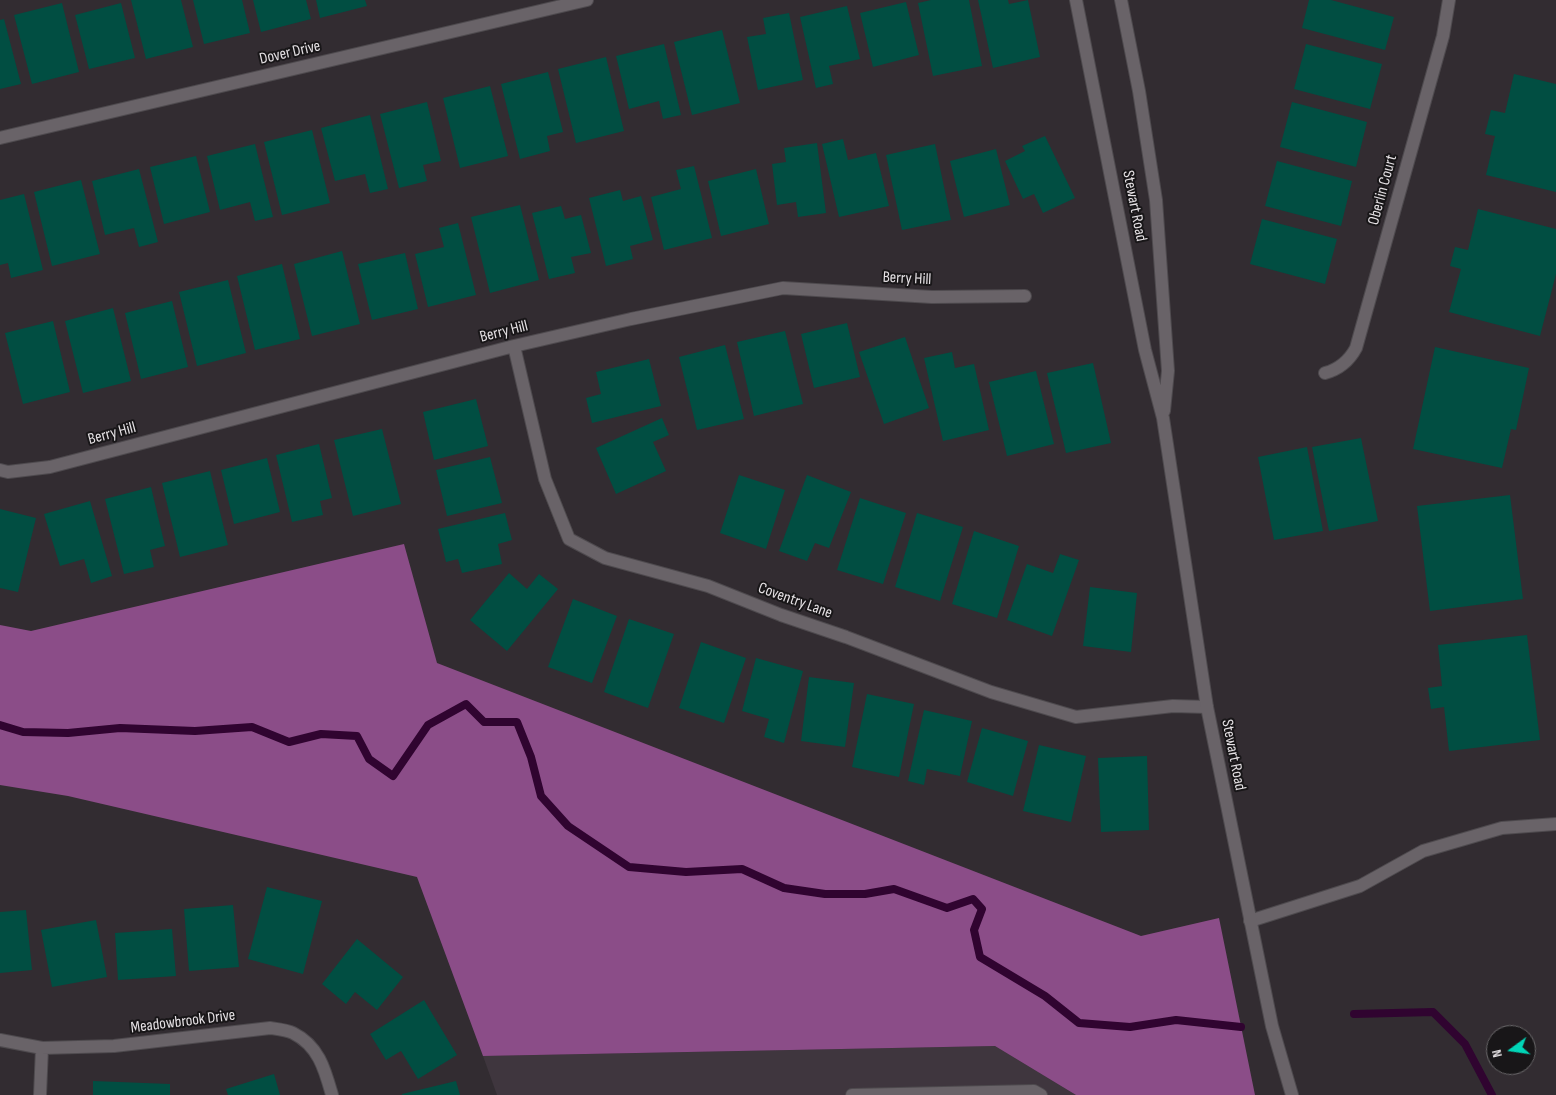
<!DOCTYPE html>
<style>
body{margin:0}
#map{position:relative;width:1556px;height:1095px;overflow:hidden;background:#322c31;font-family:"Sofia Sans Condensed",sans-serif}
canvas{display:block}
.north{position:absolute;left:1486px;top:1025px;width:50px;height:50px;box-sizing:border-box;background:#181618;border:1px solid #6a686a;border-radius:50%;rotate:256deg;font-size:14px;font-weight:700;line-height:20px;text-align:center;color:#e6e2e5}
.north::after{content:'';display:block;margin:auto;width:18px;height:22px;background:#01d5b7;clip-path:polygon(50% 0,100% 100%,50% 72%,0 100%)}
</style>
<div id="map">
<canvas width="1556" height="1095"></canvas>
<div class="north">N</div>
</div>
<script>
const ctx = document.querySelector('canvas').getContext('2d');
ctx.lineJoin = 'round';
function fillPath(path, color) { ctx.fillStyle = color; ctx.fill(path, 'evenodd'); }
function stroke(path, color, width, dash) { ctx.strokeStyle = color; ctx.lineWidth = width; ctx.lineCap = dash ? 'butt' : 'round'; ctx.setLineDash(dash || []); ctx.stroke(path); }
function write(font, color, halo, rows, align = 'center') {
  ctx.font = font + ' "Sofia Sans Condensed",sans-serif'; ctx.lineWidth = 4; ctx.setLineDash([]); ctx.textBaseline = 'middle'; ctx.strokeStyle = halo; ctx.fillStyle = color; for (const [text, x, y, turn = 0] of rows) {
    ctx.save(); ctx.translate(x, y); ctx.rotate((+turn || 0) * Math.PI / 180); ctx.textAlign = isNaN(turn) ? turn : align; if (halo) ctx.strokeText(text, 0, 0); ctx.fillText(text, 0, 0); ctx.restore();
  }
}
fillPath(new Path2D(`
 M995 1046 1076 1095H497L483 1056Z`), '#3f363e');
fillPath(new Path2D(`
 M404 544 437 663 1141 936 1219 918 1255 1095H1076L995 1046 483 1056 417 877 68 796 0 785V625L31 631Z`), '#8b4d88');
stroke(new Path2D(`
 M0 725 23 732 68 733 120 728 195 731 252 727 289 742 321 734 357 736 369 759 393 776 428 725 466 704 484 722H517L531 757 541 796 568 826 629 867 686 872 742 869 784 888 825 894H865L894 889 947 908 973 899 982 909 974 930 980 957 1045 996 1079 1023 1130 1027 1176 1020 1241 1027
 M1354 1014 1433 1012 1465 1044 1492 1095`), '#300430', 8);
fillPath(new Path2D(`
 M131 0H181L193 47 146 59Z
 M193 0H242L250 33 204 44Z
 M253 0H306L311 19 261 32Z
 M316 0H365L367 6 320 18Z
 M931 0H969L982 66 933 76 918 3Z
 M978 0H1008L1009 4 1028 0 1040 57 993 68Z
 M1309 0H1331L1394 17 1385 50 1302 28Z
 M906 2 919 55 873 67 860 13Z
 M62 3 79 72 32 84 14 15Z
 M121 3 135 58 89 69 75 15Z
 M847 6 860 59 829 66 833 84 816 88 800 17Z
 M789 13 803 80 758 90 747 37 766 34 763 18Z
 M4 19 21 84 0 89V20Z
 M722 30 740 103 692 115 674 42Z
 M664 44 681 115 663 119 659 101 629 109 616 56Z
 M1306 44 1382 64 1370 109 1294 89Z
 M606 57 624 131 576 143 558 69Z
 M548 72 563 132 547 136 550 151 520 159 501 84Z
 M1514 74 1556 84V192L1486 175 1495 136 1485 134 1491 110 1505 113Z
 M490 86 508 156 460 168 443 98Z
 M427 102 441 161 423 165 427 181 399 188 380 114Z
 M1292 102 1367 122 1356 167 1280 147Z
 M370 115 388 189 370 193 365 174 335 181 321 128Z
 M312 130 330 203 282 215 264 142Z
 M1045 136 1075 198 1043 213 1034 194 1023 199 1005 161 1025 151 1022 146Z
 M843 139 848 160 876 153 889 206 839 217 822 144Z
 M817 143 826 213 798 217 796 202 777 205 772 164 786 162 784 148Z
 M255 144 273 217 255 221 250 202 220 210 207 156Z
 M935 144 951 220 902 230 886 155Z
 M996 149 1010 205 964 217 950 161Z
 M196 156 210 212 164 224 150 167Z
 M1277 161 1352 181 1341 226 1265 206Z
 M694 166 712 238 664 250 651 197 681 189 676 170Z
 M139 169 158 242 139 247 134 228 105 235 92 181Z
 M756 169 769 224 721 236 708 181Z
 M81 180 100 254 52 266 34 192Z
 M620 190 623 201 641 196 653 240 630 246 633 259 606 266 589 198Z
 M24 194 43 270 11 278 8 263 0 265V200Z
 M520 205 539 280 490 293 471 217Z
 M561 206 565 219 581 215 591 253 571 257 575 273 549 279 532 213Z
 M1478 209 1556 229V274L1540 336 1449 312 1461 269 1450 266 1455 247 1468 250Z
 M1262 219 1337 239 1325 284 1250 264Z
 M458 223 476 295 428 307 415 254 444 247 439 228Z
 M342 251 360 324 312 336 294 264Z
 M405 253 418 309 372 320 358 264Z
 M282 264 300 339 255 350 237 276Z
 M228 280 246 353 197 366 179 292Z
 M172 301 188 367 141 379 125 313Z
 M113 308 131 381 83 393 65 321Z
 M53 321 70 392 23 404 5 333Z
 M847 323 860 377 814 388 801 334Z
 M785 331 803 404 754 416 737 342Z
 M905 337 929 408 884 424 859 352Z
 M725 345 744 419 697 430 679 357Z
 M1435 347 1529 368 1516 430 1511 429 1502 468 1413 449Z
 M952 352 955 368 974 364 989 430 943 441 924 358Z
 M649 359 661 406 592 423 586 398 601 394 596 372Z
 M1093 363 1111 443 1066 453 1047 373Z
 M1036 371 1054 444 1007 456 989 382Z
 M476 399 488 446 434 460 423 412Z
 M662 418 669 435 653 442 666 471 616 494 596 448Z
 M382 429 401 504 353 516 334 440Z
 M1361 438 1378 521 1329 531 1312 447Z
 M319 444 332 498 320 501 323 515 292 522 276 455Z
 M1307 447 1323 531 1274 540 1258 457Z
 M490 457 502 503 447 516 436 470Z
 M267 458 280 512 234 524 221 470Z
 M210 471 228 545 180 557 162 483Z
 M739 475 785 490 766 549 720 533Z
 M807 475 851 492 829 548 815 543 807 561 779 551Z
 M151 487 165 546 150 550 154 567 124 574 105 499Z
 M1510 495 1523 599 1430 611 1417 506Z
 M860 498 906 513 883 584 837 570Z
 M90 501 112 576 91 583 84 559 60 566 44 514Z
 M0 509 36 518 18 592 0 588Z
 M505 513 512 540 498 544 502 564 462 573 458 559 446 562 438 529Z
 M917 513 963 527 940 601 895 587Z
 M974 531 1019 546 997 618 952 604Z
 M1060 554 1079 560 1052 636 1007 620 1027 564 1053 573Z
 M509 573 527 589 539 574 558 589 507 651 470 620Z
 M1090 587 1137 593 1131 652 1083 646Z
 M573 599 617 616 592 683 548 667Z
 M629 619 674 634 648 708 604 692Z
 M1527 635 1540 740 1449 751 1444 707 1431 709 1428 688 1442 686 1438 645Z
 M701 642 746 658 724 723 679 708Z
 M756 658 803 671 784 743 764 737 769 719 742 711Z
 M809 677 854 683 845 747 801 741Z
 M867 694 914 704 899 777 852 767Z
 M924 710 972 721 960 776 927 769 924 785 908 781Z
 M982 728 1028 741 1013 796 967 782Z
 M1039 745 1086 756 1071 822 1023 811Z
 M1147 756 1149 830 1101 832 1098 758Z
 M267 887 322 901 303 974 248 959Z
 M233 905 239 967 189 971 184 909Z
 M26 910 32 970 0 973V912Z
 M96 920 107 977 52 987 41 930Z
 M172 929 176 976 118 980 115 933Z
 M357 939 403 977 377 1010 355 992 346 1004 322 984Z
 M424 1000 457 1055 418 1079 401 1051 386 1060 370 1034Z
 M274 1074 280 1095H228L226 1089Z
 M93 1081 170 1084V1095H93Z
 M456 1081 460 1095H402V1094Z`), '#014e42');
const service = new Path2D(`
 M1250 921 1360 886 1423 851 1502 828 1556 824
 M852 1095 1034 1091 1041 1095`);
const minor = new Path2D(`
 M0 138 587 0
 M514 346 545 479 569 539 605 558 708 586 781 615 846 637 991 692 1076 717 1173 706 1207 707
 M1325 373C1340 369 1349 361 1356 348L1443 36 1449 0
 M0 470 8 472 50 467 514 346 631 319 783 288 932 297 1025 296
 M0 1040 42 1048 114 1046 270 1028C277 1029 287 1030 293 1033 319 1046 325 1070 332 1095
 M40 1095 42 1048`);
const tertiary = new Path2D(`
 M1076 0 1145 350 1163 418 1207 707 1272 1026 1292 1095
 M1121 0 1139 91 1156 200 1168 371 1164 411`);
stroke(service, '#4e4a4e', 14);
stroke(minor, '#4e4a4e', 14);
stroke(tertiary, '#4e4a4e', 14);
stroke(service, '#696368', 12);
stroke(minor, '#696368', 12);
stroke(tertiary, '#696368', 12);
write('16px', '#e6e2e5', '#181618', [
 ["Dover Drive",290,53,-13],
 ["Oberlin Court",1383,190,-75],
 ["Stewart Road",1134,206,79],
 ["Berry Hill",907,279,3],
 ["Berry Hill",504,332,-14],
 ["Berry Hill",112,434,-15],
 ["Coventry Lane",795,601,20],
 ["Stewart Road",1233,755,79],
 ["Meadowbrook Drive",183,1022,-7]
]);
</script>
